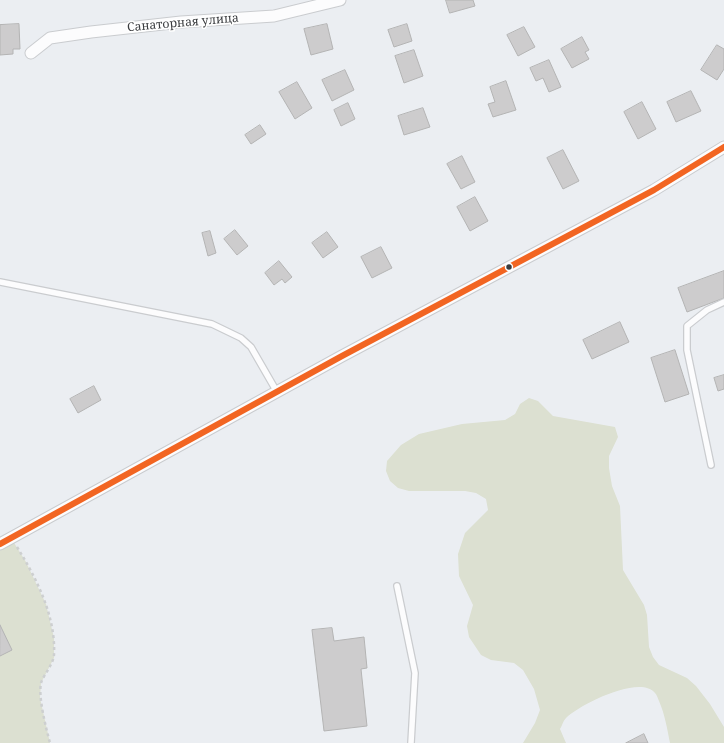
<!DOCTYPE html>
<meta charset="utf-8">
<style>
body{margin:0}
canvas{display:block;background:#ebeef2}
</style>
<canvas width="724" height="743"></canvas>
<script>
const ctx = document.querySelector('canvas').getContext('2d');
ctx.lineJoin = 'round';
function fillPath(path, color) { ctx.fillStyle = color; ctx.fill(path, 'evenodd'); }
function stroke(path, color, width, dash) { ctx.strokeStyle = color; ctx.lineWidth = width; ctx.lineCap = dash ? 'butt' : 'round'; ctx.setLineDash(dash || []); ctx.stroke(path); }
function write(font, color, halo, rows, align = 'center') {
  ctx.font = font + ' "Noto Serif",serif'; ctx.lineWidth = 3; ctx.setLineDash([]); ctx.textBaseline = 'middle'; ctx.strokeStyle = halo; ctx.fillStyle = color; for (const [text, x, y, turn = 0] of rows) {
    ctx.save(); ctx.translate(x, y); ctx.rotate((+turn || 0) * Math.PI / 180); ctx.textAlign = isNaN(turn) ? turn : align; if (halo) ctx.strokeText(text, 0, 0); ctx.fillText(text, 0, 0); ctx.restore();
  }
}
fillPath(new Path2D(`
 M529 398 538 401 553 416 615 427 618 437 609 456V468L612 486 620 506 623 570 644 605 647 615 649 647 653 657 659 665 687 678 696 686 710 704 724 727V743H670C667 728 665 715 659 701 658 699 657 695 655 693 640 674 579 705 566 718 563 721 562 726 560 729L566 743H523L535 723 540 710 534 689 523 670 514 663 491 660 481 655 469 637 467 626 473 605 459 576 458 554 465 533 488 510 486 499 476 493 465 491H409L398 488 390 481 386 471 387 461 401 445 419 434 462 424 505 420 515 414 520 404Z
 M11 538 26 562 46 604 54 638V658L41 683 40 698 50 743H0V544Z`), '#dce0d1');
const building = new Path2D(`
 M446 0H473L475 6 450 13Z
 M19 24 20 49H13V54L0 55V25Z
 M327 24 333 49 311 55 304 29Z
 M407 24 412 41 394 47 388 30Z
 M524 27 535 47 518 56 507 35Z
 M582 37 589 50 585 52 589 59 572 68 561 49Z
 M717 45 724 49V69L717 80 701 70Z
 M414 50 423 76 404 83 395 56Z
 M549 60 561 87 549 92 543 78 536 81 530 68Z
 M345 70 354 90 332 101 322 80Z
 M506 81 516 110 493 117 488 104 495 102 490 87Z
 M297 82 312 108 295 119 279 92Z
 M691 91 701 111 676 122 667 102Z
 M642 102 656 129 638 139 624 112Z
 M348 103 355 119 341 126 334 110Z
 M423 108 430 127 404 135 398 116Z
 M260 125 266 134 251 144 245 135Z
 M563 150 579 181 563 189 547 158Z
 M462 156 475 182 461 189 447 164Z
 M475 197 488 221 470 231 457 207Z
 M235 230 248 246 237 255 224 239Z
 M210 231 216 253 208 256 202 233Z
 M327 232 338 247 323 258 312 243Z
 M381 247 392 268 372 278 361 257Z
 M279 261 292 277 285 283 282 279 274 285 265 273Z
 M724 271V298L687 312 678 288Z
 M620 322 629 342 592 359 583 340Z
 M675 350 689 394 665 402 651 358Z
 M724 375V389L718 391 714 378Z
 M94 386 101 400 78 413 70 399Z
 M0 625 12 650 0 656Z
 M332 628 334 641 364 637 367 668 361 669 367 726 324 731 312 630Z
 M644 734 648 743H626Z`);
fillPath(building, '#cdcccd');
stroke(building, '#b4b4b4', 1);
const lane = new Path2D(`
 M0 282 212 324 241 338 251 347 277 392
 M711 465 687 350V326L707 310 724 302
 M397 586 415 673 411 743`);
const street = new Path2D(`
 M31 53 50 38 91 32 181 22 274 16 340 0
 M0 544 342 356 654 190 724 147`);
stroke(lane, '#cacccf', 8);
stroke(street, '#cacccf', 13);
stroke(new Path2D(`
 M17 547C37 579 56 617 54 655 53 665 44 674 41 683 38 697 46 728 50 743`), '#cdcfd0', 2.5, [3, 3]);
stroke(lane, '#fcfcfd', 5.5);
stroke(street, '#fcfcfd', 11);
stroke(new Path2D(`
 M0 544 342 356 654 190 724 147`), '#f26522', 6);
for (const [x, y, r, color] of [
 [509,267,3.5,"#3a3c3f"]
]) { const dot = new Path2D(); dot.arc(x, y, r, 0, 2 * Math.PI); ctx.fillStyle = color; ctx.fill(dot); stroke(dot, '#fff', 1.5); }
write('12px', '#3a3c3f', '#fff', [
 ["Санаторная улица",183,23,-5]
]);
</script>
